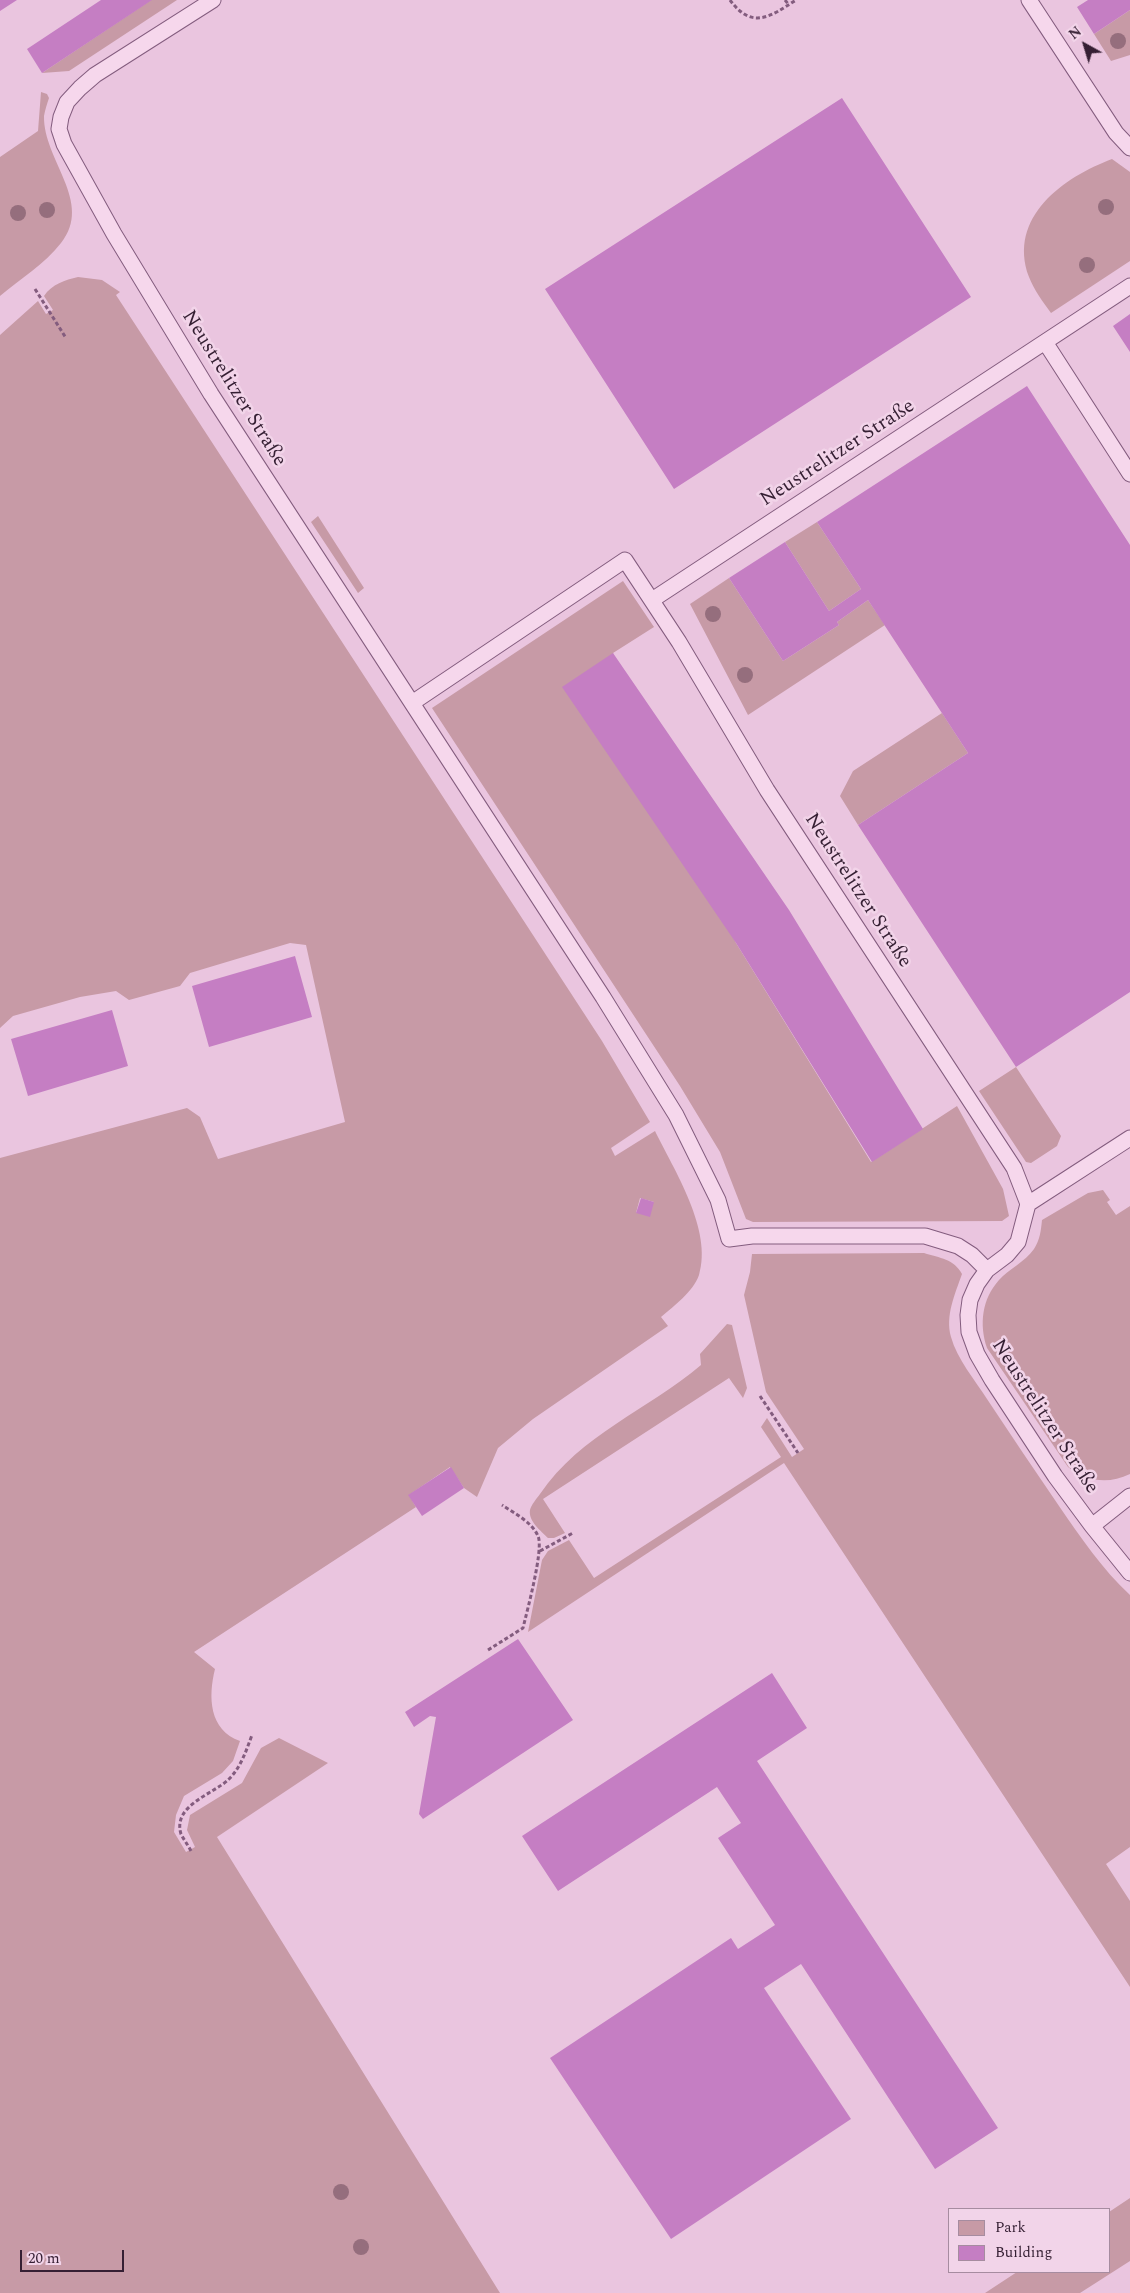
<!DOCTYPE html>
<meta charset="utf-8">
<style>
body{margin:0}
#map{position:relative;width:1130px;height:2293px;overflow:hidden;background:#eac5df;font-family:Spectral,serif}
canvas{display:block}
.legend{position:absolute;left:948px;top:2208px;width:162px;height:65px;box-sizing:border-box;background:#f2d4e9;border:1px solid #a68ca0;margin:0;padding:6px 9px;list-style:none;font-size:15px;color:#351f33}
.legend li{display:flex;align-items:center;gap:10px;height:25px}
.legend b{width:25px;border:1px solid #a68ca0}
.north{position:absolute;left:1060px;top:20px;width:50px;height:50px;-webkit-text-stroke:4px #f2d4e9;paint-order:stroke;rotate:321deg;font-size:14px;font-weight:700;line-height:20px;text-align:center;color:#351f33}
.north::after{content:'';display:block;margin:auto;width:18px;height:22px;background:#351f33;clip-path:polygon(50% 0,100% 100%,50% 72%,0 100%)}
.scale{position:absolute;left:20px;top:2250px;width:104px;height:22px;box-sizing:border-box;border:2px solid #351f33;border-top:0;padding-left:6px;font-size:15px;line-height:18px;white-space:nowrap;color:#351f33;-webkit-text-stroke:4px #f2d4e9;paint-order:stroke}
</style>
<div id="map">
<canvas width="1130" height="2293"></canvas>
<ul class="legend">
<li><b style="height:14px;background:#c79aa6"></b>Park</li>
<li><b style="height:14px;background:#c57ec3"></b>Building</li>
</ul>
<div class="north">N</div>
<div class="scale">20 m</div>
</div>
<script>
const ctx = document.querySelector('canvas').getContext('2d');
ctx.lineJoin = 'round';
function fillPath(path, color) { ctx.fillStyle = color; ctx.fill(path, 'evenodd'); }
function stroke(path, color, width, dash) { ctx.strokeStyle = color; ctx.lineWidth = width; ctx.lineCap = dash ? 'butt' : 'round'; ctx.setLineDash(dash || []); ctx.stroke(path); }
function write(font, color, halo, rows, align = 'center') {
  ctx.font = font + ' Spectral,serif'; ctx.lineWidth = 5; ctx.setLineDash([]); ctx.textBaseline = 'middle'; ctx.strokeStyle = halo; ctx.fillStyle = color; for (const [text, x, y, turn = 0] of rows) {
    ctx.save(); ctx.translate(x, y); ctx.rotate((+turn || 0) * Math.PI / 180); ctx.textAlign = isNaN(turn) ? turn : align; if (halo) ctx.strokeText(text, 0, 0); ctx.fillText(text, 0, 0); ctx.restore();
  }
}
fillPath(new Path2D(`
 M151 0H177L69 71 42 73Z
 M1130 10V55L1111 61 1094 34Z
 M41 92 47 94 49 98C47 104 45 110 44 116 43 160 94 202 61 243 45 264 20 279 0 296V157L38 131Z
 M1112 159 1130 172V261L1051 313C1043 302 1034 290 1029 277 1007 217 1064 177 1112 159Z
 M78 277 102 280 120 292 116 295 602 1041 650 1122 611 1148 615 1156 655 1131C674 1170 713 1230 699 1275 693 1292 674 1306 661 1317L668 1326 533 1419 498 1448 477 1497 464 1488 450 1467 409 1495 416 1507 194 1652 215 1669C208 1697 209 1730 240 1741L233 1761 222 1773 184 1796 176 1815 174 1832 186 1852 195 1847 187 1830 190 1815 242 1783 261 1748 279 1738 328 1763 217 1837 500 2293H0V1158L187 1108 200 1117 218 1159 345 1122 306 945 290 943 190 973 180 986 129 1000 116 991 80 997 13 1016 0 1028V335L38 301 46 314 53 310 44 296C52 284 65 280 78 277ZM640 1198 654 1202 636 1213Z
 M318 516 364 588 358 593 311 522Z
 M817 522 861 589 829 611 785 542Z
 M729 578 783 661 839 625 837 622 868 600 885 625 748 715 690 604Z
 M623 581 654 627 613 653 736 943 871 1162 957 1106 1003 1189 1009 1216 1002 1221 753 1222 746 1219 720 1152 680 1086 432 708Z
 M942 713 968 753 858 825 840 796 853 771Z
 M1016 1067 1061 1136 1057 1146 1031 1163 1026 1162 979 1091Z
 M1103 1190 1110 1200 1107 1202 1116 1215 1130 1206V1474C1107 1485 1087 1481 1068 1467L987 1348C979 1324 982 1299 999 1280 1009 1269 1025 1262 1034 1249 1040 1240 1041 1230 1042 1220L1088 1193Z
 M924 1253C940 1258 954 1259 962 1274 955 1294 945 1316 951 1337 957 1359 975 1380 987 1399 1011 1435 1035 1471 1059 1506 1081 1538 1102 1569 1130 1595V1847L1106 1864 1130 1901V1987L784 1463 528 1632 542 1560 548 1551 569 1540 594 1578 781 1457 761 1427 767 1418 792 1457 804 1449 766 1392 744 1295 750 1272 752 1254Z
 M727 1324 732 1325 747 1388 743 1398 729 1378 543 1499 565 1533 554 1538H548C541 1531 528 1521 530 1510 531 1505 537 1498 540 1494 581 1434 648 1410 701 1365L700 1354Z
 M1130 2198V2261L1080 2293H985L1017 2272H1109V2212Z`), '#c79aa6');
fillPath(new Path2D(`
 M0 0H17L0 11Z
 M101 0H152L42 73 27 49Z
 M1088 0H1130V10L1094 34 1077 7Z
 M842 98 971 297 674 489 545 289Z
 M1130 314V352L1113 326Z
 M1027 386 1130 545V992L1016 1067 858 825 968 753 868 600 837 622 839 625 783 661 729 578 785 542 829 611 861 589 817 522Z
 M613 653 789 910 923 1129 872 1162 736 943 562 687Z
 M295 956 312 1017 209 1047 192 986Z
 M112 1010 128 1066 28 1096 11 1039Z
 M641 1198 654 1202 650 1217 636 1213Z
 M451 1467 464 1488 422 1516 408 1495Z
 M518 1639 573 1720 423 1819 419 1814 436 1717 430 1716 414 1727 405 1712Z
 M772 1673 807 1728 757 1761 998 2128 935 2169 801 1964 764 1988 851 2119 671 2239 550 2058 731 1938 738 1949 775 1925 718 1838 741 1823 717 1787 558 1891 522 1836Z`), '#c57ec3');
const lane = new Path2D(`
 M213 0 95 75 80 88 67 102 61 117 59 129 64 144 114 234 211 394 603 997 676 1115 718 1200 729 1239 752 1236H925L958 1246 972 1255 987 1270
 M1029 0 1116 133 1130 148
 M1045 342 1130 474
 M652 600 1130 286
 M412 703 625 560 679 642 767 790 1014 1168 1028 1204 1018 1242 1007 1255 987 1270 977 1284 970 1300 968 1315 969 1332 977 1354 992 1380 1055 1476 1092 1526 1130 1573
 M1028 1204 1130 1138
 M1092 1526 1130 1496`);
stroke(lane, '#835c7e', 17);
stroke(new Path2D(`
 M730 0C752 30 770 17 796 0
 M785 0 789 5
 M35 289 66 338
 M760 1396 798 1453
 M540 1551 573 1533
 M488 1650 523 1628C527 1611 544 1549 538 1536 532 1522 514 1513 502 1505
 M191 1851C188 1845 184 1840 181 1834 172 1805 214 1794 229 1779 241 1767 246 1751 252 1735`), '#835c7e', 3, [4, 2.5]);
stroke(lane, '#f6d7ec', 15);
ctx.fillStyle = '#956e7d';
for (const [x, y] of [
 [1118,41],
 [1106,207],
 [47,210],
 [18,213],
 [1087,265],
 [713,614],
 [745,675],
 [341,2192],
 [361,2247]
]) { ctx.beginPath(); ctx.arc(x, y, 8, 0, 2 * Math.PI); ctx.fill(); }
write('20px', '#351f33', '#f2d4e9', [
 ["Neustrelitzer Straße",233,389,58],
 ["Neustrelitzer Straße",838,454,-33],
 ["Neustrelitzer Straße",857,891,57],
 ["Neustrelitzer Straße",1044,1417,57]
]);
</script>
